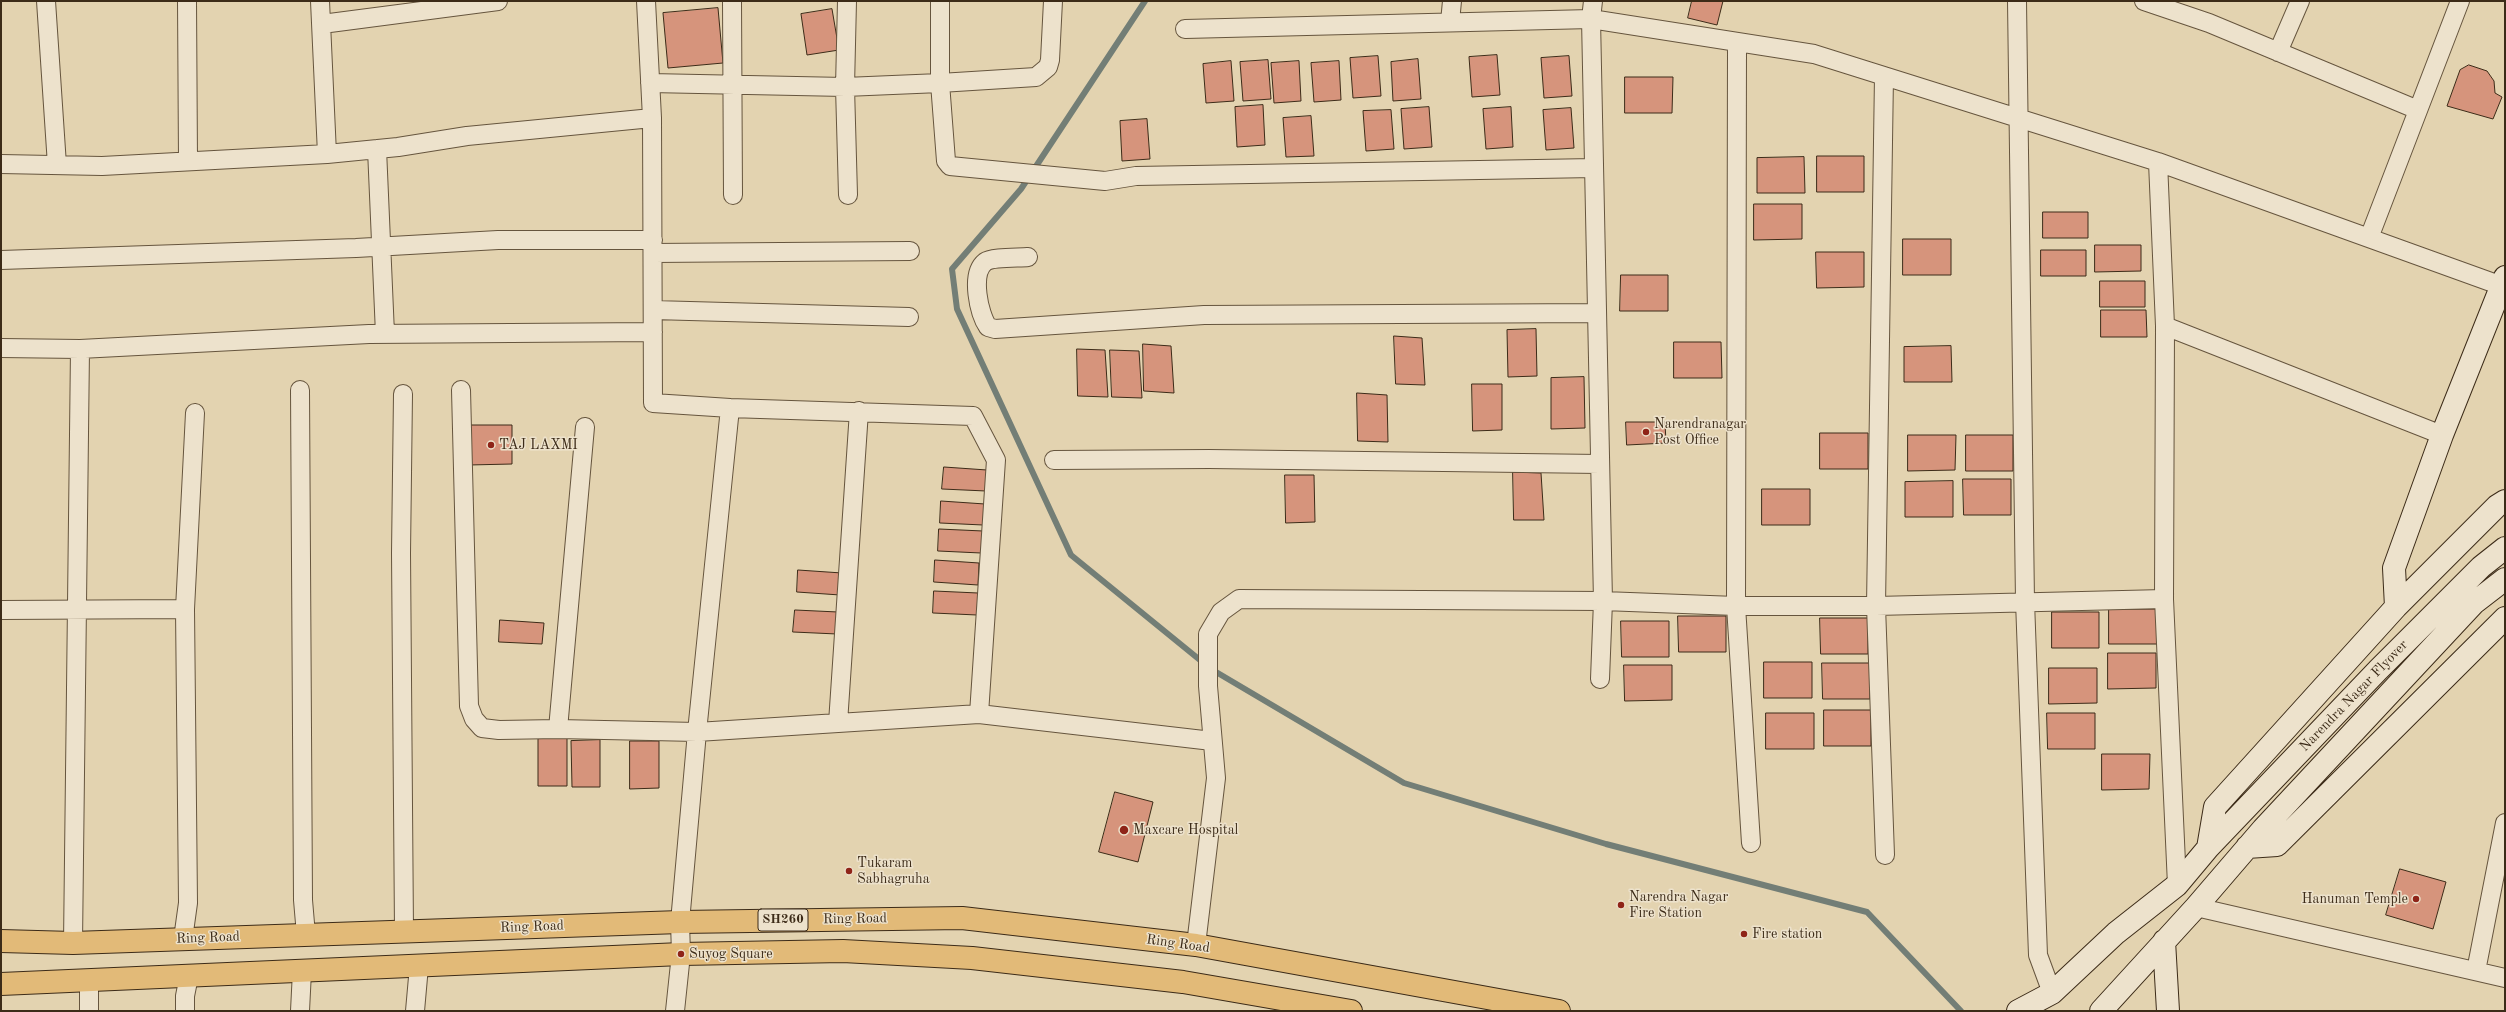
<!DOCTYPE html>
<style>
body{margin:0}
#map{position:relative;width:2506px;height:1012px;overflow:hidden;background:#e3d3b0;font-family:"Old Standard TT",serif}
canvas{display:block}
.frame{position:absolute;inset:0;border:2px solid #3c2b18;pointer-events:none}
</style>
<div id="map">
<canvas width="2506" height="1012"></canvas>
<div class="frame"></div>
</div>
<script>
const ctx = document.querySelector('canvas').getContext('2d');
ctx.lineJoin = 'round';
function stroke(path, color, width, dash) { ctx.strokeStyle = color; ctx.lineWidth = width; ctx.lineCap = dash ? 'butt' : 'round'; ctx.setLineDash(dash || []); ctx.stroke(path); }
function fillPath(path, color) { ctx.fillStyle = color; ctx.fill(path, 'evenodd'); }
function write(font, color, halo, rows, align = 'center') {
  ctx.font = font + ' "Old Standard TT",serif'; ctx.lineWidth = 3; ctx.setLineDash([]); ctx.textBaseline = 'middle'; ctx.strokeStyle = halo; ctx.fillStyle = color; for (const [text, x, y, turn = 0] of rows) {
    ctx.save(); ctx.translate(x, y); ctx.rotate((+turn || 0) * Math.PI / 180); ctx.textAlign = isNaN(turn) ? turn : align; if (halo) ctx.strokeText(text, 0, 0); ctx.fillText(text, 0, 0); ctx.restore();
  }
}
stroke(new Path2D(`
 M1145 1 1021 189 952 269 957 309 1071 555 1211 669 1404 783 1606 844 1867 912 1961 1011`), '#737e76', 6);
const building = new Path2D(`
 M1692 1H1723L1717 25 1688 18Z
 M718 8 723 63 668 68 663 13Z
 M832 9 839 50 807 55 801 14Z
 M1497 55 1500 95 1472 97 1469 57Z
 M1378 56 1381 96 1353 98 1350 58Z
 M1569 56 1572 96 1544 98 1541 58Z
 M1418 59 1421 99 1393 101 1391 62Z
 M1268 60 1271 99 1243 101 1240 62Z
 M1231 61 1234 101 1206 103 1203 64Z
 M1299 61 1301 101 1274 103 1271 63Z
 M1339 61 1341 100 1314 102 1311 63Z
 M2469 65 2487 71 2494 81 2495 93 2502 97 2493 119 2447 106 2460 70Z
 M1625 77H1673L1672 113H1625Z
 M1263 105 1265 145 1237 147 1235 107Z
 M1429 107 1432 147 1404 149 1401 109Z
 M1511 107 1513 147 1486 149 1483 109Z
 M1571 108 1574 148 1546 150 1543 110Z
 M1391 110 1394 149 1366 151 1363 111Z
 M1311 116 1314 156 1286 157 1283 118Z
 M1147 119 1150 159 1122 161 1120 121Z
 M1817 156H1864V192H1817Z
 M1804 157 1805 193H1757V158Z
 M1754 204H1802V239L1754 240Z
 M2043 212H2088V238H2043Z
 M1903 239H1951V275H1903Z
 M2095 245H2141V271L2095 272Z
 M2041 250H2086V276H2041Z
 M1816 252H1864V287L1817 288Z
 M1621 275H1668V311H1620Z
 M2100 281H2145V307H2100Z
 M2101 310H2146L2147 337H2101Z
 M1536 329 1537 376 1508 377 1507 330Z
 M1394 336 1422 338 1425 385 1396 384Z
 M1674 342H1721L1722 378H1674Z
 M1143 344 1171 346 1174 393 1144 391Z
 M1951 346 1952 382H1904V347Z
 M1077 349 1105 350 1108 397 1078 396Z
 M1110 350 1139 351 1142 398 1112 397Z
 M1584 377 1585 428 1551 429V378Z
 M1472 384H1502V430L1473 431Z
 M1357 393 1387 395 1388 442 1358 441Z
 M1626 422H1665L1666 443 1627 445Z
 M469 425H512V464L469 465Z
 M1820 433H1868V469H1820Z
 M1908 435H1956L1955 470 1908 471Z
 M1966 435H2013V471H1966Z
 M944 467 987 470 986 491 942 489Z
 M1513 472 1541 473 1544 520H1514Z
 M1285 475H1314L1315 522 1286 523Z
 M1963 479H2011V515H1964Z
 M1953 481V517H1905V482Z
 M1762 489H1810V525H1762Z
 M941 501 985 504 983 525 940 523Z
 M939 529 983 531 981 553 938 551Z
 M935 560 979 563 978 585 934 582Z
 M798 570 842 573 840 595 797 592Z
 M934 591 978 593 977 615 933 613Z
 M2109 609H2157V644H2109Z
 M795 610 838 612 837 634 793 632Z
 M2052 612H2099V648H2052Z
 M1678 616H1726V652H1679Z
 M1820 618H1868V654H1821Z
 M500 620 544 623 542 644 499 642Z
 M1621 621H1669V657H1622Z
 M2108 653H2156V688L2108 689Z
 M1764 662H1812V698H1764Z
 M1822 663H1870V699H1823Z
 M1624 665H1672V700L1625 701Z
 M2049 668H2097V703L2049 704Z
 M1824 710H1871V746H1824Z
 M1766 713H1814V749H1766Z
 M2047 713H2095V749H2048Z
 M567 738V786H538V739Z
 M600 740V787H572L571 741Z
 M630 741H659V788L630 789Z
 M2102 754H2150L2149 789 2102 790Z
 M1115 792 1153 802 1138 862 1099 852Z
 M2400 869 2446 882 2433 929 2386 915Z`);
fillPath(building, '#d6947c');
stroke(building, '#3c2b18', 1);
const street = new Path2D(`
 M46 1 57 165
 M187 1 188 161
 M320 1 327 154
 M646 1 652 118 653 403 730 408 697 732 680 922 681 954 675 1011
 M732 1 733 195
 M847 1 845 87 848 195
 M1053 1 1050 60 1048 67 1036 77 940 83 946 161 950 166 1105 181 1136 176 1594 168
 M2017 1 2025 601 2038 955 2052 993
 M2144 1 2209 23 2418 110
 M1450 22 1452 1
 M322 24 498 1
 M1185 29 1591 19 1593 1
 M1737 42 1736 606 1751 843
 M2278 52 2300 1
 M1884 76 1876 606 1885 855
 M650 83 845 87 940 83V1
 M377 149 385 334
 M2158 162 2502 286
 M1 164 102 166 327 154 398 147 467 136 652 118
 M2369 238 2460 1
 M653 253 910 251
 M1028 257C1019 258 992 257 985 262 970 274 979 314 988 327L995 329 1204 315 1597 313
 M1 260 356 248 498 240H653
 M653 310 909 317
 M2165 326 2442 435
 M1 348 80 349 369 334 653 332
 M300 390 303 900 306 935
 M461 390 469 706 474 719 482 728 499 730 558 729
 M403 394 401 553 404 931
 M730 408 973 416 996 460 979 714
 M585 427 558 729 697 732 979 714 1212 741
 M1054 460 1209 459 1600 464
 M2164 599 1876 606H1736L1603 601 1591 19 1814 54 2158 162 2165 326 2164 599 2177 885
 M1 610 185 609
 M838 723 859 411
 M2196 907 2505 978
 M183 939 188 903 185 609 195 413
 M73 943 80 349
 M1196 945 1216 778 1208 686V634L1221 612 1239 599 1603 601 1600 679
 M2476 971 2505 823
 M89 1011V981
 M185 1011V996L189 976
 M300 1011 302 971
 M415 1011 419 966`);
const secondary = new Path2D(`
 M2396 607 2394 568 2442 435 2505 277
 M2247 847 2277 845 2505 618
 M2208 848 2215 807 2396 607 2497 506 2505 501
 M2164 941 2168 1011
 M2018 1011 2052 993 2116 933 2177 885 2208 848 2378 670 2481 567 2505 548
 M2101 1011 2196 907 2263 829 2474 603 2505 579`);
const highway = new Path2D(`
 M1 941 73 943 680 922 962 918 1196 945 1559 1011
 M1 984 681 954 843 951 972 958 1183 982 1351 1011`);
stroke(street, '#66553e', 20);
stroke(secondary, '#3c2b18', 24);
stroke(highway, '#3c2b18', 24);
stroke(street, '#ede2cc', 18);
stroke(secondary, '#ede2cc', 22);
stroke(highway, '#e2ba78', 22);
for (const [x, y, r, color] of [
 [1646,432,4,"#8f2418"],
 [491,445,4,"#8f2418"],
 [1124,830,5,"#8f2418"],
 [849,871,4,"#8f2418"],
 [2416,899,4,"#8f2418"],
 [1621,905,4,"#8f2418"],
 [1744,934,4,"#8f2418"],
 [681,954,4,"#8f2418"]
]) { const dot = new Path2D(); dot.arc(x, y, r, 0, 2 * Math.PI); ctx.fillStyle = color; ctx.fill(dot); stroke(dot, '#ede2cc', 1.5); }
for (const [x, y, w] of [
 [783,920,50]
]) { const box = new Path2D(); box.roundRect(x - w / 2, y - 11, w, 22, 3); ctx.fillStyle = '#ede2cc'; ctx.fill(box); stroke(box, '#3c2b18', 1); }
write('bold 13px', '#3c2b18', null, [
 ["SH260",783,920]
]);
write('14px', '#3c2b18', '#ede2cc', [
 ["Narendranagar",1654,424],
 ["Post Office",1654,440],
 ["TAJ LAXMI",499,445],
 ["Maxcare Hospital",1133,830],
 ["Tukaram",857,863],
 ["Sabhagruha",857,879],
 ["Narendra Nagar",1629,897],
 ["Fire Station",1629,913],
 ["Hanuman Temple",2408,899,"right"],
 ["Fire station",1752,934],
 ["Suyog Square",689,954]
], 'left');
write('14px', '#3c2b18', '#ede2cc', [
 ["Narendra Nagar Flyover",2354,696,-46],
 ["Ring Road",855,919,-1],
 ["Ring Road",532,927,-2],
 ["Ring Road",208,938,-2],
 ["Ring Road",1178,944,8]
]);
</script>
